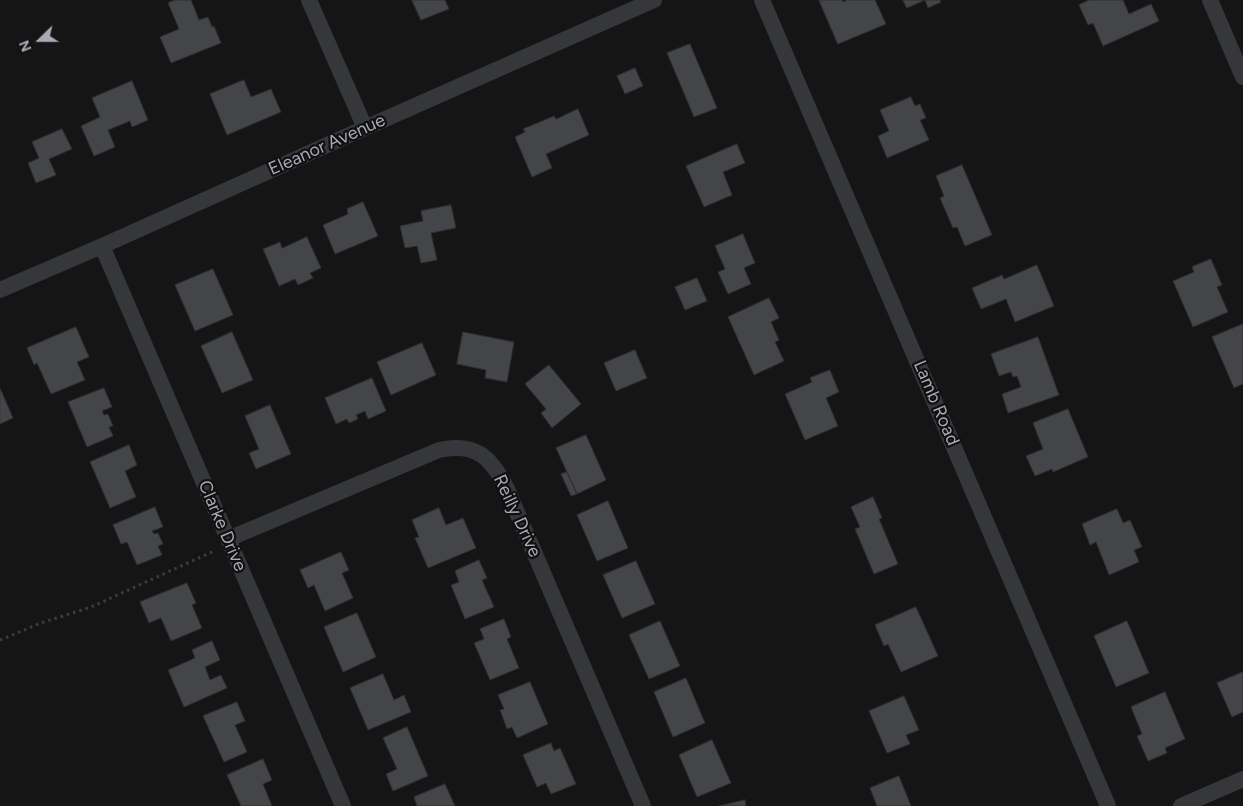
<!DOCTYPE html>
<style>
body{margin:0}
#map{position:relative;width:1243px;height:806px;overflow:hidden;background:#151516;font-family:Figtree,sans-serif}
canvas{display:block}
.north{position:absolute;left:15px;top:15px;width:50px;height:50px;-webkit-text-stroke:4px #101011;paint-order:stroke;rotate:248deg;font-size:14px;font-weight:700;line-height:20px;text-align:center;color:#a8abb5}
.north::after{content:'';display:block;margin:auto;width:18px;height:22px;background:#a8abb5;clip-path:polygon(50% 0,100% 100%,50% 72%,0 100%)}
</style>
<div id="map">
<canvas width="1243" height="806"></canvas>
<div class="north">N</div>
</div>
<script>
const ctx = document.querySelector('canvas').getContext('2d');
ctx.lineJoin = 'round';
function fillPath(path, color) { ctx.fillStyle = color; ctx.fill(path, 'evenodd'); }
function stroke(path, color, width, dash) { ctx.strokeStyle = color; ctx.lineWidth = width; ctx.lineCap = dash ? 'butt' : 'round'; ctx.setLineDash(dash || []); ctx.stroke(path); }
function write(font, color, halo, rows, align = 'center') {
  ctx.font = font + ' Figtree,sans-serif'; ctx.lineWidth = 4.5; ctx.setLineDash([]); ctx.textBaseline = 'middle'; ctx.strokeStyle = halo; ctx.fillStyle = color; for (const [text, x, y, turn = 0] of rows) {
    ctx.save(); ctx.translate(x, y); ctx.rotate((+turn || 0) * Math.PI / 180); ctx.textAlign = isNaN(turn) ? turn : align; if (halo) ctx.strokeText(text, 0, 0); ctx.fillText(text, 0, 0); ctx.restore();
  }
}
const building = new Path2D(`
 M175 0H191L199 20 208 17 212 27 214 26 221 43 171 63 160 37 179 29 168 3Z
 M412 0H445L449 9 421 20Z
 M819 0H842L843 2 847 0H875L886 24 838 44Z
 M903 0H940L941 2 928 8 925 0 907 8Z
 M1089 0H1123L1129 14 1151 4 1159 21 1103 46 1093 23 1088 25 1079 5Z
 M690 44 717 108 694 117 667 53Z
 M635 68 643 86 625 94 617 76Z
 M244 80 251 97 271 89 281 112 227 135 210 94Z
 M132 81 148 120 132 127 130 121 108 130 115 147 94 156 81 126 100 117 92 98Z
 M911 97 915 106 920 104 926 118 920 120 929 140 887 158 878 136 889 131 880 110Z
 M578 109 589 135 546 154 552 168 532 177 515 137 525 132 523 129 554 116 556 119Z
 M62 129 72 149 49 159 56 175 36 183 28 163 39 158 32 142Z
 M737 144 745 163 723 172 732 195 704 207 686 166Z
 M962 165 992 235 965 246 957 227 953 228 940 198 944 196 936 176Z
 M363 202 378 236 335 254 323 225 348 214 347 209Z
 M451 205 456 228 431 233 437 260 421 263 417 246 405 248 400 226 423 221 421 211Z
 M743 234 755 263 744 268 751 284 728 294 718 272 725 269 715 246Z
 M307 237 321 268 310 273 313 278 298 285 295 279 279 286 263 249 280 242 282 248Z
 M1211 259 1222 285 1217 287 1228 312 1193 327 1173 281 1194 272 1192 267Z
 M1037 265 1054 306 1015 322 1006 299 981 309 972 288 1002 275 1004 279Z
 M213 269 233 315 195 331 175 285Z
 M697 278 707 301 685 310 675 287Z
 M769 298 779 318 771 322 779 340 775 342 784 361 754 375 728 317Z
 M1243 324V384L1234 388 1212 337Z
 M76 327 89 357 77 362 85 380 51 394 37 363 34 365 27 348Z
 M232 332 253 380 222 393 201 346Z
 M463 332 514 342 507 382 485 378 486 370 457 364Z
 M1038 337 1059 395 1008 413 1002 394 1021 387 1017 376 1013 377 1011 372 999 376 991 354Z
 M422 343 436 375 391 395 377 362Z
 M635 350 647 378 616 391 604 363Z
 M549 365 581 404 552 428 541 413 546 409 525 384Z
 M830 370 839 392 826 398 838 426 805 440 785 394 812 382 810 378Z
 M372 378 386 411 368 419 365 411 356 415 358 419 349 423 347 419 336 424 325 398Z
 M0 388 13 418 0 424Z
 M104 388 112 407 102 411 104 415 108 414 113 426 109 427 113 436 87 447 68 402Z
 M270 405 291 454 256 469 249 453 259 449 245 416Z
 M1068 409 1088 457 1053 472 1052 469 1035 476 1026 456 1043 449 1033 423Z
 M586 435 606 480 577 494 556 448Z
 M129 445 137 465 125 471 136 497 110 508 90 462Z
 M567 472 577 494 571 496 561 474Z
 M873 497 882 518 879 519 898 564 874 574 855 529 860 527 851 507Z
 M608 501 628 548 597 561 577 515Z
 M155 507 163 527 152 531 154 534 158 533 163 544 158 546 162 555 137 565 127 542 121 544 113 525Z
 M439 508 446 525 463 518 476 548 428 568 415 538 419 537 412 520Z
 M1117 509 1123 523 1130 520 1142 547 1134 550 1139 562 1109 575 1096 542 1090 545 1082 524Z
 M341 552 349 570 342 573 353 598 325 611 314 585 308 588 300 570Z
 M479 560 487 578 482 580 494 607 465 619 451 585 459 582 455 571Z
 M636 561 655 604 622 618 603 575Z
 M187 583 196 603 192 605 202 628 171 641 161 618 149 623 140 602Z
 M916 607 938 656 901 672 888 644 884 646 875 625Z
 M357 613 376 657 343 672 324 627Z
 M504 619 511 637 507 639 519 668 490 680 474 643 484 639 480 629Z
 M660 621 680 666 649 679 629 635Z
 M1127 621 1149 673 1116 687 1094 636Z
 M212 641 220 660 205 667 210 680 221 675 227 688 184 707 168 670 195 658 192 650Z
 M1243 672V712L1232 717 1217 683Z
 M383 674 394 700 404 695 411 712 368 730 350 688Z
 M686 678 705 723 673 737 654 692Z
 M530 682 548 724 517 738 512 727 507 729 500 710 504 709 498 695Z
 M1165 692 1185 739 1165 748 1167 753 1148 761 1137 736 1142 734 1131 707Z
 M904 696 919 730 906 735 910 744 887 753 869 711Z
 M237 702 245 721 235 725 247 752 224 762 203 716Z
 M407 727 428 776 393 791 386 774 397 769 383 738Z
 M712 740 731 783 697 797 679 755Z
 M551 743 554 751 560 748 576 784 551 794 546 783 537 787 523 755Z
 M263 759 272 780 263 784 272 806H241L227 775Z
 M899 776 911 806H877L870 788Z
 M445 784 455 806H417L414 797Z
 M745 800 746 806H719Z`);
fillPath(building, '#444549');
stroke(building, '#2f2f32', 1);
stroke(new Path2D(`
 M0 640 41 623 91 607 214 551`), '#3c3d42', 3, [2.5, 4]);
stroke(new Path2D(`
 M309 0 365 128
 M762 0 1108 806
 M1210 0 1243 77
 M102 246 343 806
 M0 290 102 246 365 128 654 0
 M228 539 439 450C476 442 491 457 507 489L643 806
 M1181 806 1243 779`), '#36373b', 16);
write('18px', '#a8abb5', '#101011', [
 ["Eleanor Avenue",327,145,-24],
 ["Lamb Road",936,403,67],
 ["Reilly Drive",517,516,65],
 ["Clarke Drive",222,526,67]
]);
</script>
